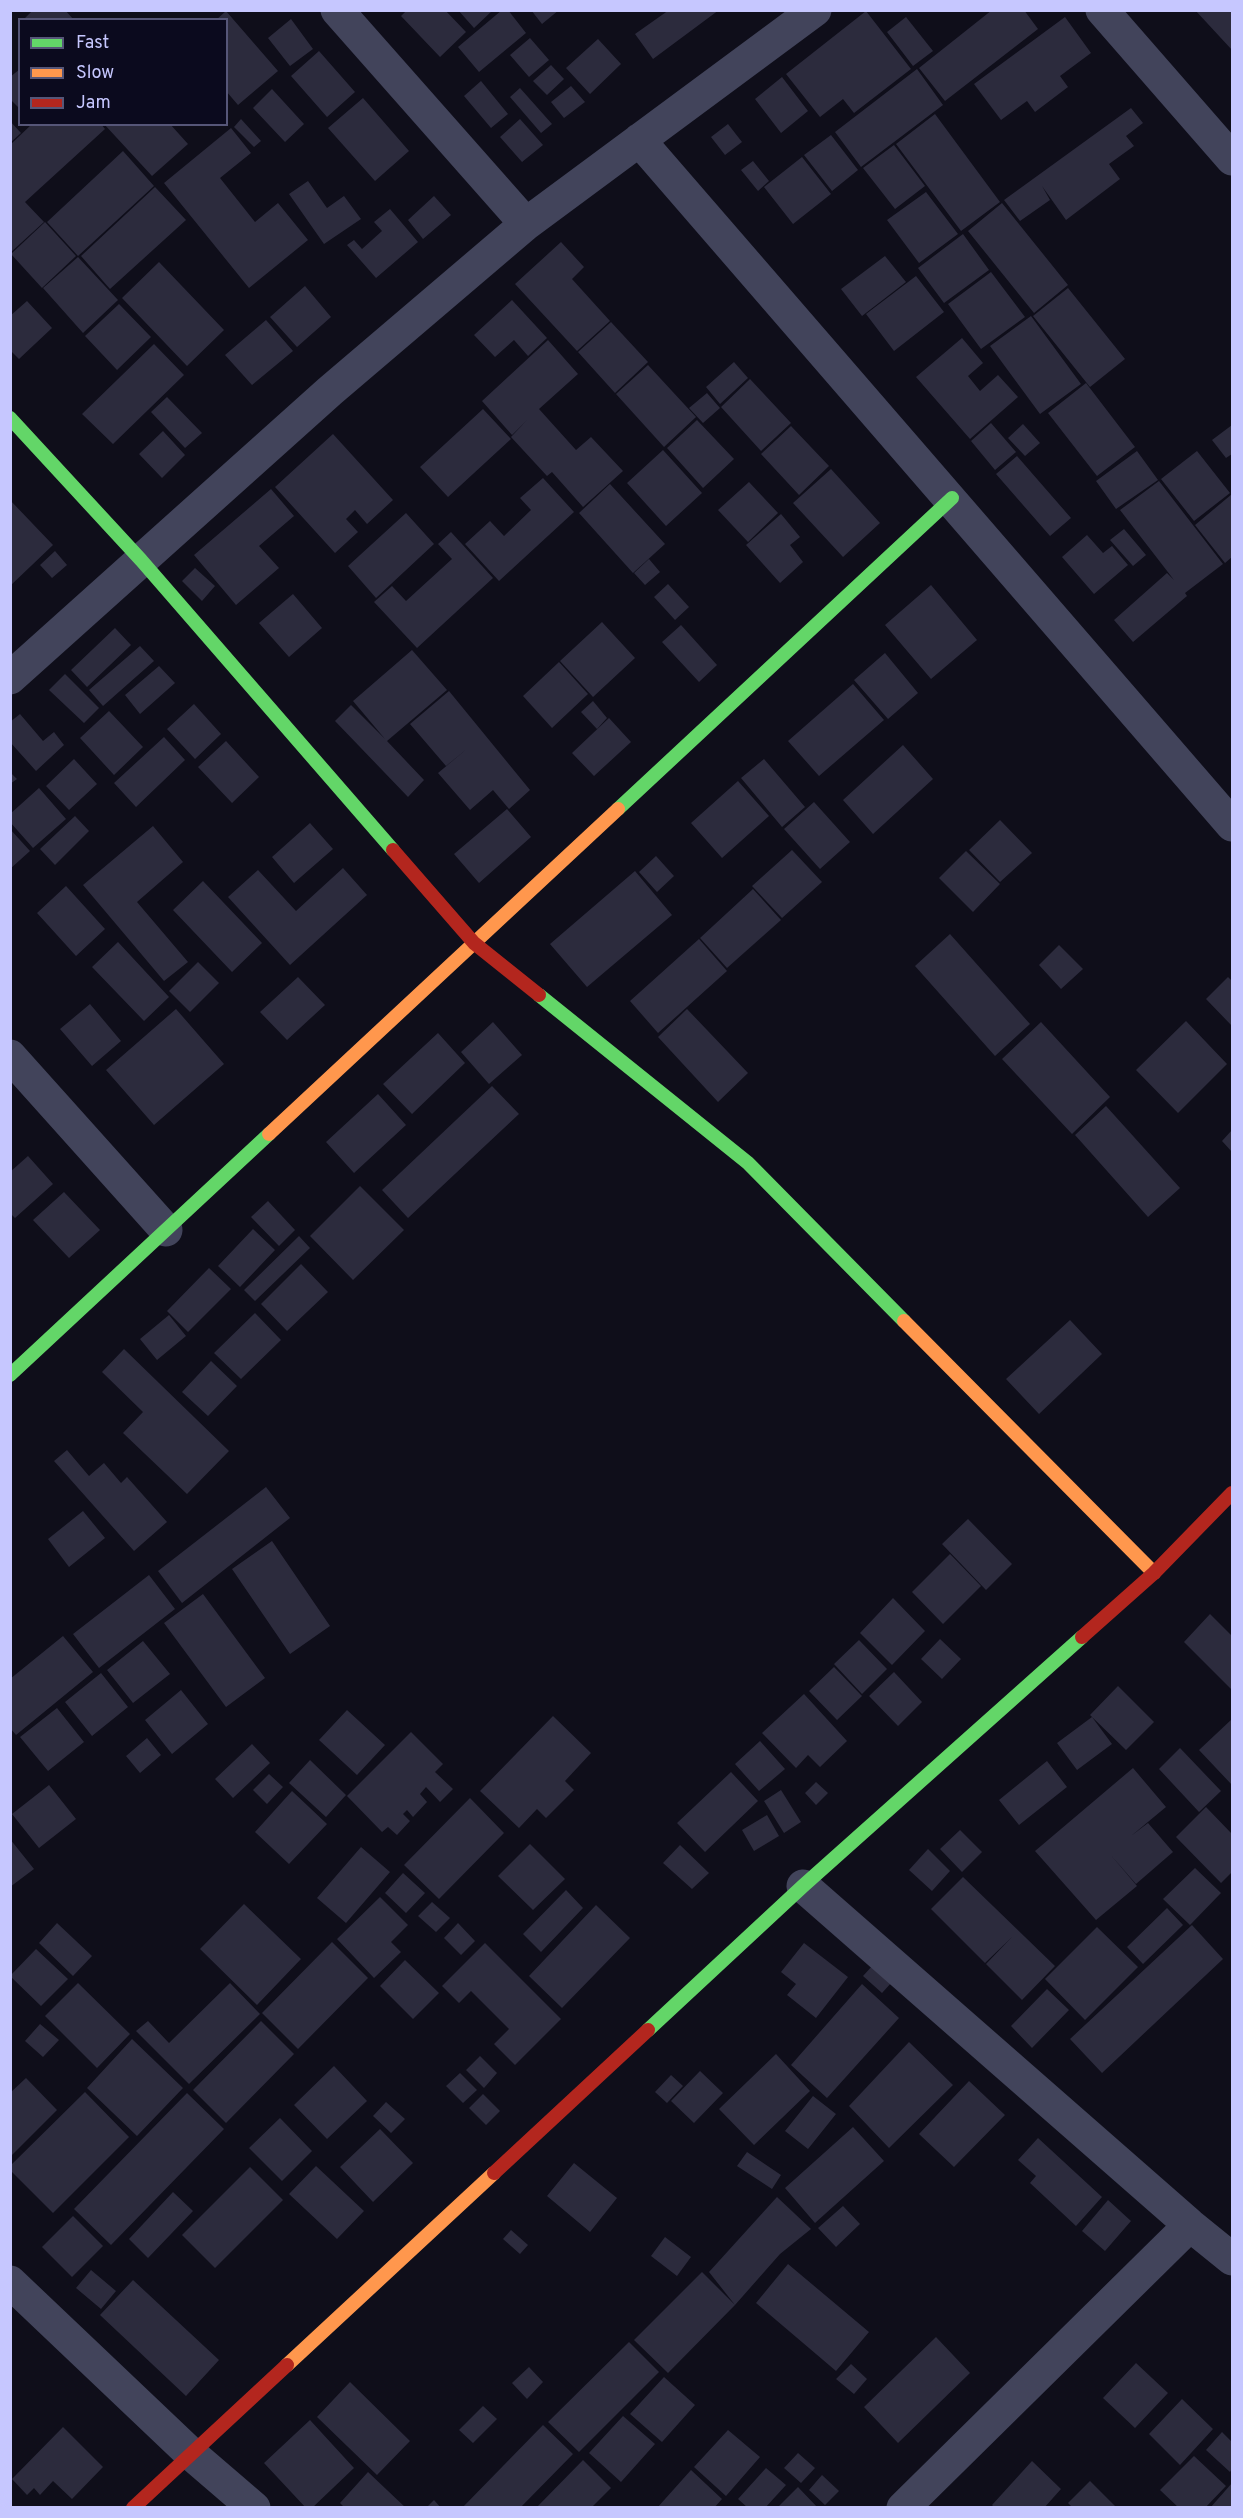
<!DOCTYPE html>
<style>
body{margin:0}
#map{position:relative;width:1243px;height:2518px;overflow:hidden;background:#0f0e1a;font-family:Overpass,sans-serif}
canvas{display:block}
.frame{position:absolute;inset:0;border:12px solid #c6c7ff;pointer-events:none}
.legend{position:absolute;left:18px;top:18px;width:210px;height:108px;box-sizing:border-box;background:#0b0a1e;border:2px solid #565678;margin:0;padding:8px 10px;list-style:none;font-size:18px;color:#c6c7ff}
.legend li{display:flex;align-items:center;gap:12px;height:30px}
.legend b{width:30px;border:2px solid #565678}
</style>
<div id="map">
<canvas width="1243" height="2518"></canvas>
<div class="frame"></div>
<ul class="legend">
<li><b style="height:8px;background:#63d668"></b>Fast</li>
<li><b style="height:8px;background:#ff974d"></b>Slow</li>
<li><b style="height:8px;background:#b3261e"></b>Jam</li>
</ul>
</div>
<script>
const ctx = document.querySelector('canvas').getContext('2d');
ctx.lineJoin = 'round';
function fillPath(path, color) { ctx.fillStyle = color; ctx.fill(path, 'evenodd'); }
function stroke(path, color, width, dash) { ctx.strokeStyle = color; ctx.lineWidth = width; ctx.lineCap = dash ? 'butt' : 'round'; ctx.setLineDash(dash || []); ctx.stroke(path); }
fillPath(new Path2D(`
 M33 10H65L74 20H23Z
 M407 10H445L466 32 440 57 401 16Z
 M458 10H493L474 28Z
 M502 10H508L526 33 479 72 458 47Z
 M531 10H559L542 24Z
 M669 10H719L653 59 635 34Z
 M992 10H1024L1038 29 945 101 919 68Z
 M1195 10H1232V50Z
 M226 11 278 71 238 105 226 91V20H216Z
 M866 11 911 69 854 113 843 99 820 117 786 74Z
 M906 17 933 51 913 66 887 32Z
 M1065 17 1091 53 1060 76 1068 87 1035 112 1027 101 1001 120 974 84Z
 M291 19 313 49 290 66 268 38Z
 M530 38 549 60 529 77 510 55Z
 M598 39 621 64 590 94 566 68Z
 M319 51 355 92 327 117 291 76Z
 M551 65 564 79 547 95 533 81Z
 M20 69V109L10 99V77Z
 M917 69 943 105 861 167 835 132Z
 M782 77 808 111 781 133 755 99Z
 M481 81 508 114 491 128 464 96Z
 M571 86 585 102 564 118 551 102Z
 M520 88 552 124 541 133 510 97Z
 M272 89 304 124 285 142 253 108Z
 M363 98 409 151 375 181 328 128Z
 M1131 108 1143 123 1126 136 1134 146 1109 164 1120 179 1066 220 1042 186 1050 200 1020 221 1004 200Z
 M935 114 1000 202 961 231 896 144Z
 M241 119 261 141 254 147 234 127Z
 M520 119 543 145 522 162 500 137Z
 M10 121 21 133 10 143Z
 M32 124H101L105 129 25 202 44 222 10 253V145Z
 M104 124H170L188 144 152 176Z
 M728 124 742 142 725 155 711 137Z
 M231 128 251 153 220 178 255 222 278 203 308 240 249 288 164 183Z
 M831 135 858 170 832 191 804 155Z
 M894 145 925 186 895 209 863 168Z
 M123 151 154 186 78 256 47 222Z
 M802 157 831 194 793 224 764 187Z
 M753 161 769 181 758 191 741 170Z
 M308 181 327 208 344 196 361 219 324 244 289 194Z
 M155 187 186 220 110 289 81 256Z
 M926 192 958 234 919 263 887 220Z
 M434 196 451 215 423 239 408 220Z
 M1002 203 1068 285 1034 313 968 231Z
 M390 209 418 242 376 278 347 245 354 240 362 249 382 231 374 222Z
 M45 222 76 256 42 288 11 254Z
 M963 234 989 270 944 303 918 268Z
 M561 242 584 267 572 279 610 321 577 351 515 284Z
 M885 256 906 282 862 316 841 289Z
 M78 257 118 300 83 333 43 288Z
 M159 262 224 330 187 366 122 298Z
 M991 272 1025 317 981 349 948 304Z
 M916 276 944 312 894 351 866 314Z
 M305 286 331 317 297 347 270 317Z
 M1068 288 1125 359 1090 387 1033 316Z
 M512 300 547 338 528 356 514 340 495 357 474 335Z
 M27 301 52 328 19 359 10 350V316Z
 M119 304 151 337 117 370 85 336Z
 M1031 316 1081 384 1040 414 990 346Z
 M266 320 293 351 252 385 225 355Z
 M611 322 648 362 615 393 578 352Z
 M962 338 983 363 968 376 980 391 998 375 1018 397 970 439 916 377Z
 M548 340 578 374 539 409 576 450 591 437 623 471 583 507 552 472 547 476 511 437 527 420 512 435 482 401Z
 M154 344 184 375 113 444 82 414Z
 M734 362 748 378 720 404 706 387Z
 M648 365 696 417 664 447 616 394Z
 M750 379 791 423 761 451 721 407Z
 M1086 383 1135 447 1097 476 1048 413Z
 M707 393 720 408 703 423 689 408Z
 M167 397 202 433 185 448 151 412Z
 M483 409 511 439 448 497 420 467Z
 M697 420 734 459 703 488 667 448Z
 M991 423 1016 452 995 470 971 441Z
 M1023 424 1040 443 1025 456 1008 438Z
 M1232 425V454L1226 458 1212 440Z
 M791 426 829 466 799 495 761 454Z
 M163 431 185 455 162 478 139 454Z
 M333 434 393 500 367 524 355 510 346 519 358 532 335 553 275 487Z
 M663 450 702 493 666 526 627 483Z
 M1137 451 1158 480 1116 509 1096 481Z
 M1197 451 1230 493 1194 521 1161 479Z
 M1017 456 1071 518 1050 536 996 474Z
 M831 469 880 523 843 557 793 503Z
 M543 478 574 512 499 581 465 544 490 521 504 536 531 510 520 498Z
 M1159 481 1223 564 1185 593 1187 596 1133 642 1114 620 1167 573 1174 580 1120 510Z
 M749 482 778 513 748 542 718 510Z
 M610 484 665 544 633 573 579 513Z
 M271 489 294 516 259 546 279 568 236 605 194 555Z
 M1232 494V557L1225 563 1195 525Z
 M10 500 53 545 10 586Z
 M406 513 434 544 376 598 348 566Z
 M781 514 800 537 790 545 803 562 780 583 746 545Z
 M1124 529 1146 555 1133 566 1110 540Z
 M451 532 493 578 417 648 374 602 392 586 406 601 452 559 438 544Z
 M1087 535 1103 553 1112 546 1128 565 1094 594 1062 557Z
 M55 551 67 565 52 578 40 565Z
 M649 559 660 572 645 585 634 573Z
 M195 568 215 586 202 601 182 581Z
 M668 584 689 607 675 620 654 597Z
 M931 585 977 640 931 679 885 625Z
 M293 594 322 628 289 657 259 623Z
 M602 622 635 658 593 697 560 661Z
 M681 625 717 665 699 682 662 642Z
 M115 628 131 645 87 687 71 670Z
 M140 646 154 661 103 706 89 690Z
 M412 650 447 690 387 741 424 780 408 797 335 721 351 705 385 739 353 701Z
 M885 653 918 693 888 719 854 680Z
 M559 662 588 694 552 728 523 696Z
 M159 666 175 683 140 714 125 695Z
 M65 674 99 708 84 723 49 690Z
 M853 684 884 720 819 776 788 741Z
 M449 691 530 790 509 809 493 790 470 810 438 773 468 748 446 766 410 724Z
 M593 701 607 718 597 729 581 712Z
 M194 704 221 734 195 759 167 729Z
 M109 711 143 747 114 775 80 738Z
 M20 714 43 741 54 732 64 745 36 771 10 742V722Z
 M609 718 631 742 594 776 572 753Z
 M164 737 185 760 136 807 114 783Z
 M226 741 259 777 232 803 198 767Z
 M903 745 933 779 873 834 843 800Z
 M74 759 97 784 69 810 46 786Z
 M764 759 805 807 782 827 741 778Z
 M10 772 17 779 10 784Z
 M738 781 769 816 722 858 691 823Z
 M39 788 66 819 33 848 10 822V814Z
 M814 802 850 842 820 869 784 829Z
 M507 809 531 837 479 883 454 854Z
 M75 816 89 831 55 865 40 849Z
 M1000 820 1032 853 1000 882 969 850Z
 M310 823 333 849 294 883 272 857Z
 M153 826 183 862 137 902 188 962 164 981 83 885Z
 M10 829 30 851 10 869Z
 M792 850 822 882 782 918 752 886Z
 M966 851 1000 884 973 912 939 878Z
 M656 856 674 876 657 892 639 872Z
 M343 868 367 895 290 965 228 897 258 870 296 911Z
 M635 871 672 915 587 987 550 944Z
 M203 881 262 943 232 972 173 910Z
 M66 886 105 929 76 956 37 913Z
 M753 889 781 920 727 968 700 938Z
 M950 934 1030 1024 995 1056 915 966Z
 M699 939 727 971 658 1033 630 1001Z
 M118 942 169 997 144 1021 92 967Z
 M1059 945 1083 969 1061 989 1039 965Z
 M198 962 219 983 190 1012 169 991Z
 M298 977 325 1005 287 1040 260 1012Z
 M1228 977 1232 981V1026L1206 999Z
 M90 1004 121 1041 92 1066 60 1029Z
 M176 1009 224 1064 154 1125 106 1070Z
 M687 1009 748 1073 718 1102 658 1037Z
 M1186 1021 1227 1064 1178 1113 1136 1070Z
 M493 1022 522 1055 489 1084 461 1052Z
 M1041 1022 1110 1097 1072 1134 1002 1059Z
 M438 1033 465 1063 412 1114 383 1084Z
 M492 1086 519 1114 408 1218 382 1190Z
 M378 1094 406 1125 354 1173 326 1142Z
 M1106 1106 1180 1188 1148 1217 1075 1135Z
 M1232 1130V1152L1222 1141Z
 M28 1156 53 1184 15 1218 10 1213V1172Z
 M360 1186 404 1230 353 1280 310 1236Z
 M64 1192 100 1230 69 1258 33 1220Z
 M268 1201 295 1230 279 1246 251 1217Z
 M253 1229 275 1250 240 1287 218 1266Z
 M299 1236 310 1248 255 1301 244 1290Z
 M301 1264 328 1292 287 1331 261 1304Z
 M209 1268 231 1289 188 1332 167 1311Z
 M255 1313 281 1340 241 1379 214 1353Z
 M169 1315 186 1336 157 1360 140 1339Z
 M1070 1320 1102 1354 1039 1414 1006 1379Z
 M124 1349 229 1451 187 1494 123 1433 143 1412 102 1372Z
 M211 1361 237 1386 208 1416 182 1392Z
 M67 1450 89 1476 104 1463 121 1483 127 1477 167 1522 134 1551 54 1461Z
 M266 1487 290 1518 182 1603 158 1571Z
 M83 1511 105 1538 69 1567 48 1539Z
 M968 1519 1012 1564 986 1590 942 1544Z
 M272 1541 330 1626 290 1654 232 1569Z
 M950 1554 981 1586 943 1624 912 1592Z
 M149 1575 175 1609 99 1668 73 1634Z
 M203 1594 265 1678 226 1707 164 1623Z
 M893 1598 925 1631 892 1665 860 1633Z
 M1210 1614 1232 1636V1690L1184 1642Z
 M63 1636 93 1672 16 1735 10 1728V1679Z
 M940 1639 961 1659 942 1679 921 1659Z
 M859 1640 887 1669 862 1694 834 1664Z
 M143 1641 170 1674 133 1703 107 1670Z
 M834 1667 862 1696 837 1720 809 1691Z
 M894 1672 922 1702 898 1726 869 1696Z
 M101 1673 128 1707 92 1736 65 1702Z
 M1118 1686 1154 1722 1126 1750 1090 1715Z
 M181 1690 208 1724 172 1754 145 1720Z
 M804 1694 847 1741 820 1767 808 1755 796 1768 762 1733Z
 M57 1708 84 1742 48 1771 20 1737Z
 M347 1710 385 1745 357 1775 319 1740Z
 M553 1716 591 1753 565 1781 574 1790 546 1818 537 1809 519 1828 480 1791Z
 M1092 1717 1112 1744 1077 1770 1057 1743Z
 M1232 1719V1785L1199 1750Z
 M411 1732 443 1764 435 1772 453 1789 440 1802 426 1787 420 1794 427 1802 413 1817 407 1810 403 1814 410 1821 397 1835 388 1827 382 1832 347 1796Z
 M147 1738 161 1755 140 1773 126 1756Z
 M760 1741 785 1769 759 1791 735 1764Z
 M252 1744 270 1763 233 1798 215 1779Z
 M1180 1748 1221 1791 1199 1812 1159 1769Z
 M310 1760 346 1795 326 1817 289 1783Z
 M1047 1761 1067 1787 1019 1825 999 1800Z
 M1133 1768 1166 1807 1131 1836 1148 1823 1173 1852 1136 1884 1110 1854 1137 1886 1096 1920 1035 1851Z
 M731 1772 758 1801 705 1852 677 1823Z
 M269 1774 283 1787 267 1804 253 1790Z
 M816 1782 828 1793 816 1805 805 1793Z
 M49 1785 76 1819 39 1848 12 1814Z
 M781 1790 801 1822 784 1833 764 1801Z
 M292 1791 327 1824 289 1864 255 1832Z
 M470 1798 504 1833 439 1899 404 1865Z
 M1206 1807 1232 1834V1872L1221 1883 1176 1837Z
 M767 1815 779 1836 754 1851 742 1830Z
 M960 1830 982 1852 962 1872 940 1849Z
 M10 1839 34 1869 10 1887Z
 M530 1844 565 1879 533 1910 498 1876Z
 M680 1845 709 1873 692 1889 663 1863Z
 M361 1847 390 1872 346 1923 317 1898Z
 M928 1849 950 1871 932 1891 909 1870Z
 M1195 1868 1221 1893 1190 1925 1163 1899Z
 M403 1873 425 1893 406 1913 385 1893Z
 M963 1877 1055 1966 1022 2000 986 1964 1012 1937 985 1963 931 1909Z
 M566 1890 583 1908 541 1952 523 1934Z
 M380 1897 408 1925 391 1942 401 1952 374 1978 337 1939Z
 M432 1902 450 1918 436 1932 418 1916Z
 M244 1904 301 1959 257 2005 200 1949Z
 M596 1905 630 1938 562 2008 529 1976Z
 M1167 1908 1183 1925 1143 1964 1127 1947Z
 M57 1923 92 1956 73 1976 39 1943Z
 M458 1923 475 1941 461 1955 444 1938Z
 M1192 1925 1223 1959 1102 2073 1070 2039Z
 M1097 1927 1138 1967 1085 2020 1045 1979Z
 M332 1942 368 1978 298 2049 262 2013Z
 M485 1943 561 2019 515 2065 494 2044 509 2029 471 1991 459 2003 442 1986Z
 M804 1943 848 1977 816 2018 787 1995 796 1984 781 1972Z
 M36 1949 68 1979 41 2006 10 1976Z
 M405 1960 439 1993 413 2019 380 1986Z
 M873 1965 892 1982 882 1993 863 1976Z
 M78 1983 130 2034 97 2068 45 2016Z
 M230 1983 260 2014 189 2084 136 2031 148 2021 169 2043Z
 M862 1984 899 2018 827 2098 791 2065Z
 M1047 1989 1069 2010 1032 2048 1011 2026Z
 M261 2021 294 2054 226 2123 193 2090Z
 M40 2024 59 2040 43 2057 25 2041Z
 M132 2039 183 2088 137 2136 87 2088Z
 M909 2042 953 2085 889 2148 849 2106Z
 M776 2054 810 2091 754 2145 719 2109Z
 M480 2056 497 2073 484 2088 466 2070Z
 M334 2066 367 2101 327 2139 294 2105Z
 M700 2071 723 2093 694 2123 671 2101Z
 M460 2073 477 2090 463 2103 446 2086Z
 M671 2075 683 2086 667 2103 655 2092Z
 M26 2078 57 2110 10 2157V2093Z
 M969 2081 1005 2115 954 2167 919 2134Z
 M85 2092 129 2137 53 2213 10 2170V2166Z
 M187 2093 224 2129 111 2245 74 2209Z
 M483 2094 500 2111 486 2125 469 2108Z
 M813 2096 836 2114 808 2149 785 2131Z
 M386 2102 405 2119 391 2133 373 2116Z
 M280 2118 312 2151 282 2181 249 2148Z
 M853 2127 884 2161 815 2223 785 2188Z
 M380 2129 413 2163 373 2202 340 2167Z
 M1038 2138 1102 2197 1076 2226 1030 2183 1036 2176 1018 2160Z
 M747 2152 781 2175 772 2189 737 2166Z
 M574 2163 617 2198 590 2232 547 2196Z
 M316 2166 364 2211 337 2239 289 2194Z
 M250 2167 283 2200 215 2268 182 2235Z
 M173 2192 193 2211 148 2258 129 2239Z
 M777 2197 811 2229 780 2254 735 2305 709 2272Z
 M1108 2200 1131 2221 1105 2251 1082 2231Z
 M843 2206 860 2224 836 2247 818 2228Z
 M73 2216 103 2246 72 2277 42 2247Z
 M511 2230 528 2245 520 2254 503 2239Z
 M665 2237 691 2257 677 2276 651 2256Z
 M788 2264 869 2332 836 2371 756 2303Z
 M91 2270 116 2291 101 2309 76 2288Z
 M702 2272 735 2305 668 2373 634 2340Z
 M133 2280 219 2360 186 2396 100 2315Z
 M936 2337 970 2373 898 2443 864 2407Z
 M629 2342 659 2372 579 2452 548 2422Z
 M1136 2363 1168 2393 1135 2428 1103 2398Z
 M851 2364 867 2379 854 2394 836 2379Z
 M529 2367 543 2382 527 2399 512 2383Z
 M664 2377 695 2405 662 2442 630 2414Z
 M350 2382 410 2441 377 2475 317 2417Z
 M1182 2399 1213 2429 1180 2465 1149 2434Z
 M483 2406 497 2419 473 2443 459 2430Z
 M623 2416 655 2444 621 2482 589 2453Z
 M310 2420 354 2468 312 2508H306L264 2463Z
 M543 2425 573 2454 520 2508H462Z
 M63 2427 103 2467 72 2499 53 2481 40 2495 34 2488 27 2495 12 2479Z
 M728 2430 760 2457 726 2496 694 2467Z
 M1222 2432 1232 2442V2469L1230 2472 1206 2450Z
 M798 2453 815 2468 801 2483 784 2468Z
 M1194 2456 1226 2486 1205 2508H1179L1160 2490Z
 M583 2460 611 2488 591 2508H536Z
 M1032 2461 1061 2489 1044 2508H995L992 2505Z
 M766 2468 786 2485 765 2508H748L738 2499Z
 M691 2470 722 2499 714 2508H657Z
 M368 2472 406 2508H345L340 2503Z
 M822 2475 839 2491 825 2505 809 2490Z
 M1090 2481 1117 2508H1073L1068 2503Z
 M1232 2483V2508H1210Z
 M798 2487 818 2508H777Z
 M434 2500 441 2508H426Z`), '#2c2b3d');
stroke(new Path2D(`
 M337 10 526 224
 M1102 10 1232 159
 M639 140 1232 825
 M10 678 330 391 526 224 815 10
 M10 1056 166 1230
 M803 1886 1190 2225 1232 2259
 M10 2282 190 2453 254 2508
 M903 2508 1190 2225`), '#42445b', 33);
stroke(new Path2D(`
 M10 418 141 560 393 850
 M618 809 952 498
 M539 995 748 1163 904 1321
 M10 1375 269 1134
 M648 2030 803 1886 1082 1637`), '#63d668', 14);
stroke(new Path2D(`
 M269 1134 618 809
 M904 1321 1154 1573
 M287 2365 494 2173`), '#ff974d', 14);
stroke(new Path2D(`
 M393 850 474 943 539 995
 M1082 1637 1154 1573 1232 1493
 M494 2173 648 2030
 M133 2508 287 2365`), '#b3261e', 14);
</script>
